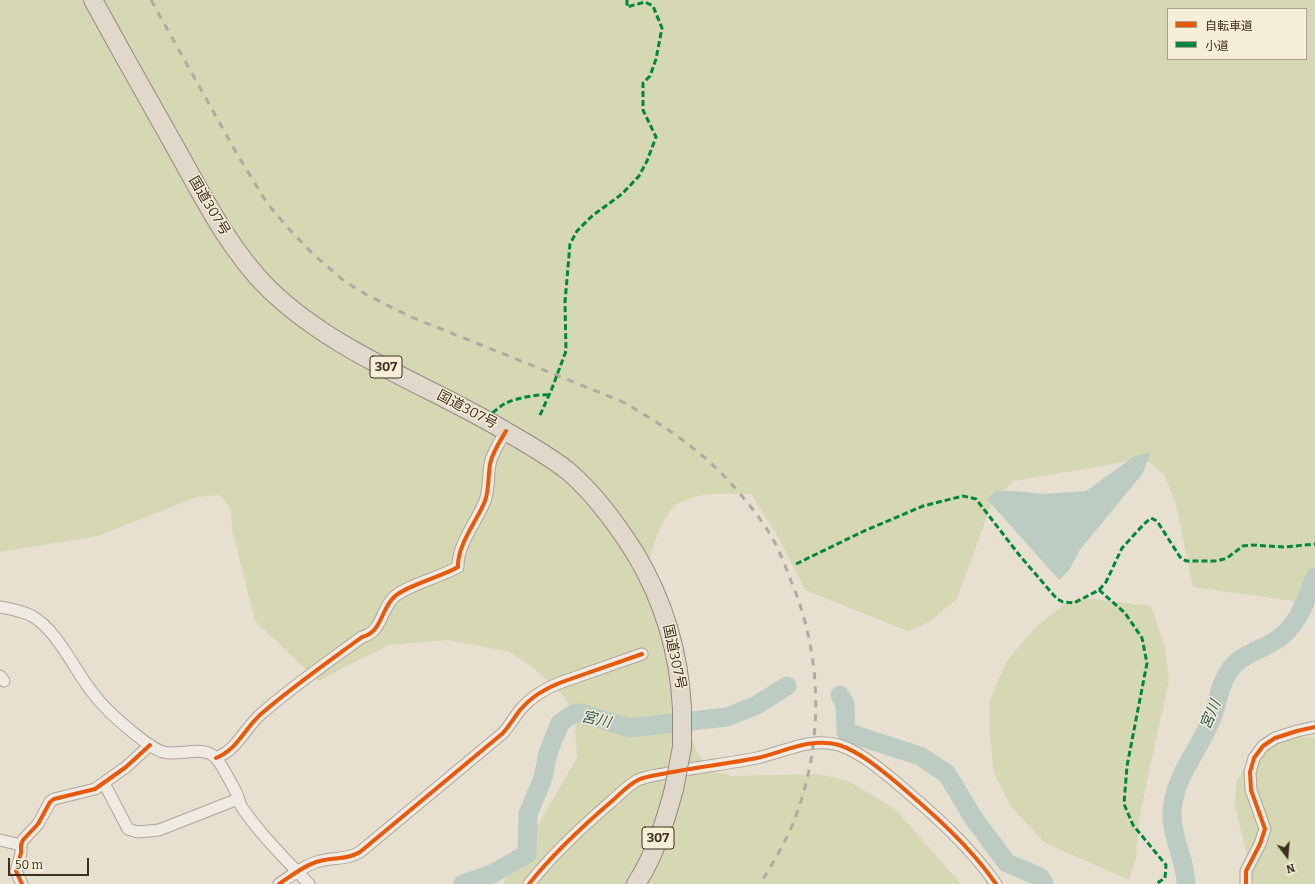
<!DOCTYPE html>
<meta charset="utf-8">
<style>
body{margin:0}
#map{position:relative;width:1315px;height:884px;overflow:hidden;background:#e7e0d1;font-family:Bitter,"Noto Sans JP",serif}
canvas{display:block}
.legend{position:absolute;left:1167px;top:8px;width:140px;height:52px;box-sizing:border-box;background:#f7eed8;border:1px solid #ada18e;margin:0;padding:5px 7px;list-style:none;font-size:12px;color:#3d2e20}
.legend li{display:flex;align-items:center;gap:8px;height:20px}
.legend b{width:20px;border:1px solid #ada18e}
.north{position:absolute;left:1267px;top:836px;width:40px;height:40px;-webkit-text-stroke:3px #f7eed8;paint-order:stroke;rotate:164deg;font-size:11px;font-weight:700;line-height:16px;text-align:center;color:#3d2e20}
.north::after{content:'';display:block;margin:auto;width:14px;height:18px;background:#3d2e20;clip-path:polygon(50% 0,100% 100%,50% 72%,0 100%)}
.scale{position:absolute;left:8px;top:858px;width:81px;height:18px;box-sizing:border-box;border:2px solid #3d2e20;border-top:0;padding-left:5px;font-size:12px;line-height:14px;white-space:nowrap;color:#3d2e20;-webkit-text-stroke:3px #f7eed8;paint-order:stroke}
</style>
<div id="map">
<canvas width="1315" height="884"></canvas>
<ul class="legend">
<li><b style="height:5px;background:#e8590c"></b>自転車道</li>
<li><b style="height:5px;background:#00873e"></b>小道</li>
</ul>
<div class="north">N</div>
<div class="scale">50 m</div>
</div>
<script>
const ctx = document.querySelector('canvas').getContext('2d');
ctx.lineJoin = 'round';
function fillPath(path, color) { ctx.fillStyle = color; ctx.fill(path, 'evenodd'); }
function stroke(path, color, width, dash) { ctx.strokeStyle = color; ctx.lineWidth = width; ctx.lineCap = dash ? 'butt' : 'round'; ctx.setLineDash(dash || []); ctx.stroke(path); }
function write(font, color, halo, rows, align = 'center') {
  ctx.font = font + ' Bitter,"Noto Sans JP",serif'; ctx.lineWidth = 3; ctx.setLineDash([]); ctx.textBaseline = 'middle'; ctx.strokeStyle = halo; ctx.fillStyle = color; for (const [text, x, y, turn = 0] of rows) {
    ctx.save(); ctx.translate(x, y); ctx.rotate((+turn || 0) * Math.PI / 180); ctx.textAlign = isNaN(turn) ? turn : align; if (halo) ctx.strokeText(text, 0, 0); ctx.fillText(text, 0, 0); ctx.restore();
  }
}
fillPath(new Path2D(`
 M0 0H1315V604L1193 587 1176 505 1165 476 1152 464 1142 459 1014 481 993 500 957 599 929 622 908 631 805 590 778 537 751 494C734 494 714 493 698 496 691 498 680 501 675 506 660 521 652 547 648 568L681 710 697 753 712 771 732 776 818 774 849 781 896 810 961 884H503L577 758 575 725 572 708 557 688 533 668 510 652 449 640 389 645 318 681 255 621 233 533 230 507 219 495 197 497 98 536 0 552ZM1168 9H1306V59H1168Z
 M1083 598 1151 606 1165 647 1169 680 1140 814 1136 858 1129 880 1045 843 1011 807 994 773 990 737V700L1006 662 1036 627 1066 603Z
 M1315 737V884H1254L1235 806 1236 783 1252 754 1285 738Z`), '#d6d7b3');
fillPath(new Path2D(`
 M1151 452 1143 473 1079 551 1070 569 1059 580 987 499 996 491H1015L1043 494 1086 491 1135 456Z`), '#bcccc2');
stroke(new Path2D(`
 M840 695 845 704 846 732 920 756 947 774 974 819 1007 863 1040 877 1044 884
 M463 884 492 874 527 854 528 814 543 778 548 753 560 723 573 714 581 713 629 728 727 717 757 705 787 686
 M1186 884C1186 860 1171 838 1172 813 1174 775 1199 751 1212 718 1219 699 1220 678 1236 663 1247 653 1260 650 1273 642 1297 629 1306 601 1315 577`), '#bcccc2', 19);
const minor = new Path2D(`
 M0 607C11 609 22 611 32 616 57 630 74 669 92 692 103 707 116 718 130 730 140 738 151 748 163 752 179 757 203 744 216 758 222 765 231 783 236 792 239 797 239 804 243 809 262 836 286 860 309 884
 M0 676 4 681
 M216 758C238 749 244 729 261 714 293 686 328 662 362 637 382 632 380 611 394 597 407 585 441 577 458 567 457 545 477 521 485 501 489 490 488 477 490 464 492 453 500 441 506 431
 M104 783 128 829 138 832 159 830 238 799
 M0 840 21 845
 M22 884 16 871 21 853V845L23 840 38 824 50 802 54 799 95 789 126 767 150 745
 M279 884C291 876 306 864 320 861 334 857 347 860 360 852L503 733C509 726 514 718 520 710 531 697 546 688 562 682L642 654
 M529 884C552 855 584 825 612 801 620 794 628 785 638 780 647 776 658 775 667 773 697 767 727 764 757 758 784 752 810 737 839 745 860 752 880 769 897 783 932 813 969 845 996 884
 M1246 884V871L1260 844 1265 829 1251 790 1250 772 1254 758 1263 746 1275 738 1297 731 1315 727`);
const trunk = new Path2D(`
 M93 0C121 51 149 101 178 152 204 199 230 250 268 288 334 353 429 385 507 432 528 444 549 456 568 471 595 494 616 523 635 553 664 601 679 652 682 708
 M636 884C655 855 665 822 674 789`);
stroke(minor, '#ada599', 13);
stroke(trunk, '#928b80', 20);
stroke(minor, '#efebe3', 11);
stroke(trunk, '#e0d9cb', 18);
stroke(new Path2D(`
 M151 0 237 154 267 203 288 228 312 253 344 281 367 295 411 317 621 401C658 422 693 444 723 475 740 493 757 513 770 534 779 549 785 565 791 581 799 600 805 619 809 639 822 700 816 768 792 826 783 846 772 865 760 884`), '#afaaa2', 3, [7, 7]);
const trunkBridge = new Path2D(`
 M674 789 682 747V708`);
stroke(trunkBridge, '#928b80', 20, []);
stroke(trunkBridge, '#e0d9cb', 18);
stroke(new Path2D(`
 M540 415 551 391 566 351 565 302 570 244 577 231 592 216 622 194 639 176 647 161 656 137 643 110V83L650 76 656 59 662 28 653 6 645 2 627 7V0
 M486 419C492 413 499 407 506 403 517 398 537 394 549 395
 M796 564 864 531 923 506 963 496 976 499 1020 556 1057 599 1063 602 1074 603 1099 590 1106 582 1122 548 1144 524 1151 518 1157 521 1180 557 1186 561H1217L1227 558 1243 546 1251 545 1285 547 1315 544
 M1099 590 1125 613 1142 638 1147 663 1127 766 1124 804 1133 825 1166 865 1165 878 1156 884`), '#00873e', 3, [6, 3]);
stroke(new Path2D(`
 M216 758C238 749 244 729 261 714 293 686 328 662 362 637 382 632 380 611 394 597 407 585 441 577 458 567 457 545 477 521 485 501 489 490 488 477 490 464 492 453 500 441 506 431
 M22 884 16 871 21 853V845L23 840 38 824 50 802 54 799 95 789 126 767 150 745
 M279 884C291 876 306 864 320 861 334 857 347 860 360 852L503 733C509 726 514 718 520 710 531 697 546 688 562 682L642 654
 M529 884C552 855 584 825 612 801 620 794 628 785 638 780 647 776 658 775 667 773 697 767 727 764 757 758 784 752 810 737 839 745 860 752 880 769 897 783 932 813 969 845 996 884
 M1246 884V871L1260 844 1265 829 1251 790 1250 772 1254 758 1263 746 1275 738 1297 731 1315 727`), '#e8590c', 4);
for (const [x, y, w] of [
 [386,367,32],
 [658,838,32]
]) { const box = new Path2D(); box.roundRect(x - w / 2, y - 11, w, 22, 3); ctx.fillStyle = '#f7eed8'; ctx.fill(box); stroke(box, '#3d2e20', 1); }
write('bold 13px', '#3d2e20', null, [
 ["307",386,367],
 ["307",658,838]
]);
write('14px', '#3d2e20', '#f7eed8', [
 ["国道307号",209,206,59],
 ["国道307号",467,410,28],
 ["国道307号",674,657,78]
]);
write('italic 15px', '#2f5d5a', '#f7eed8', [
 ["宮川",1211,715,-67],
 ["宮川",596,720,13]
]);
</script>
